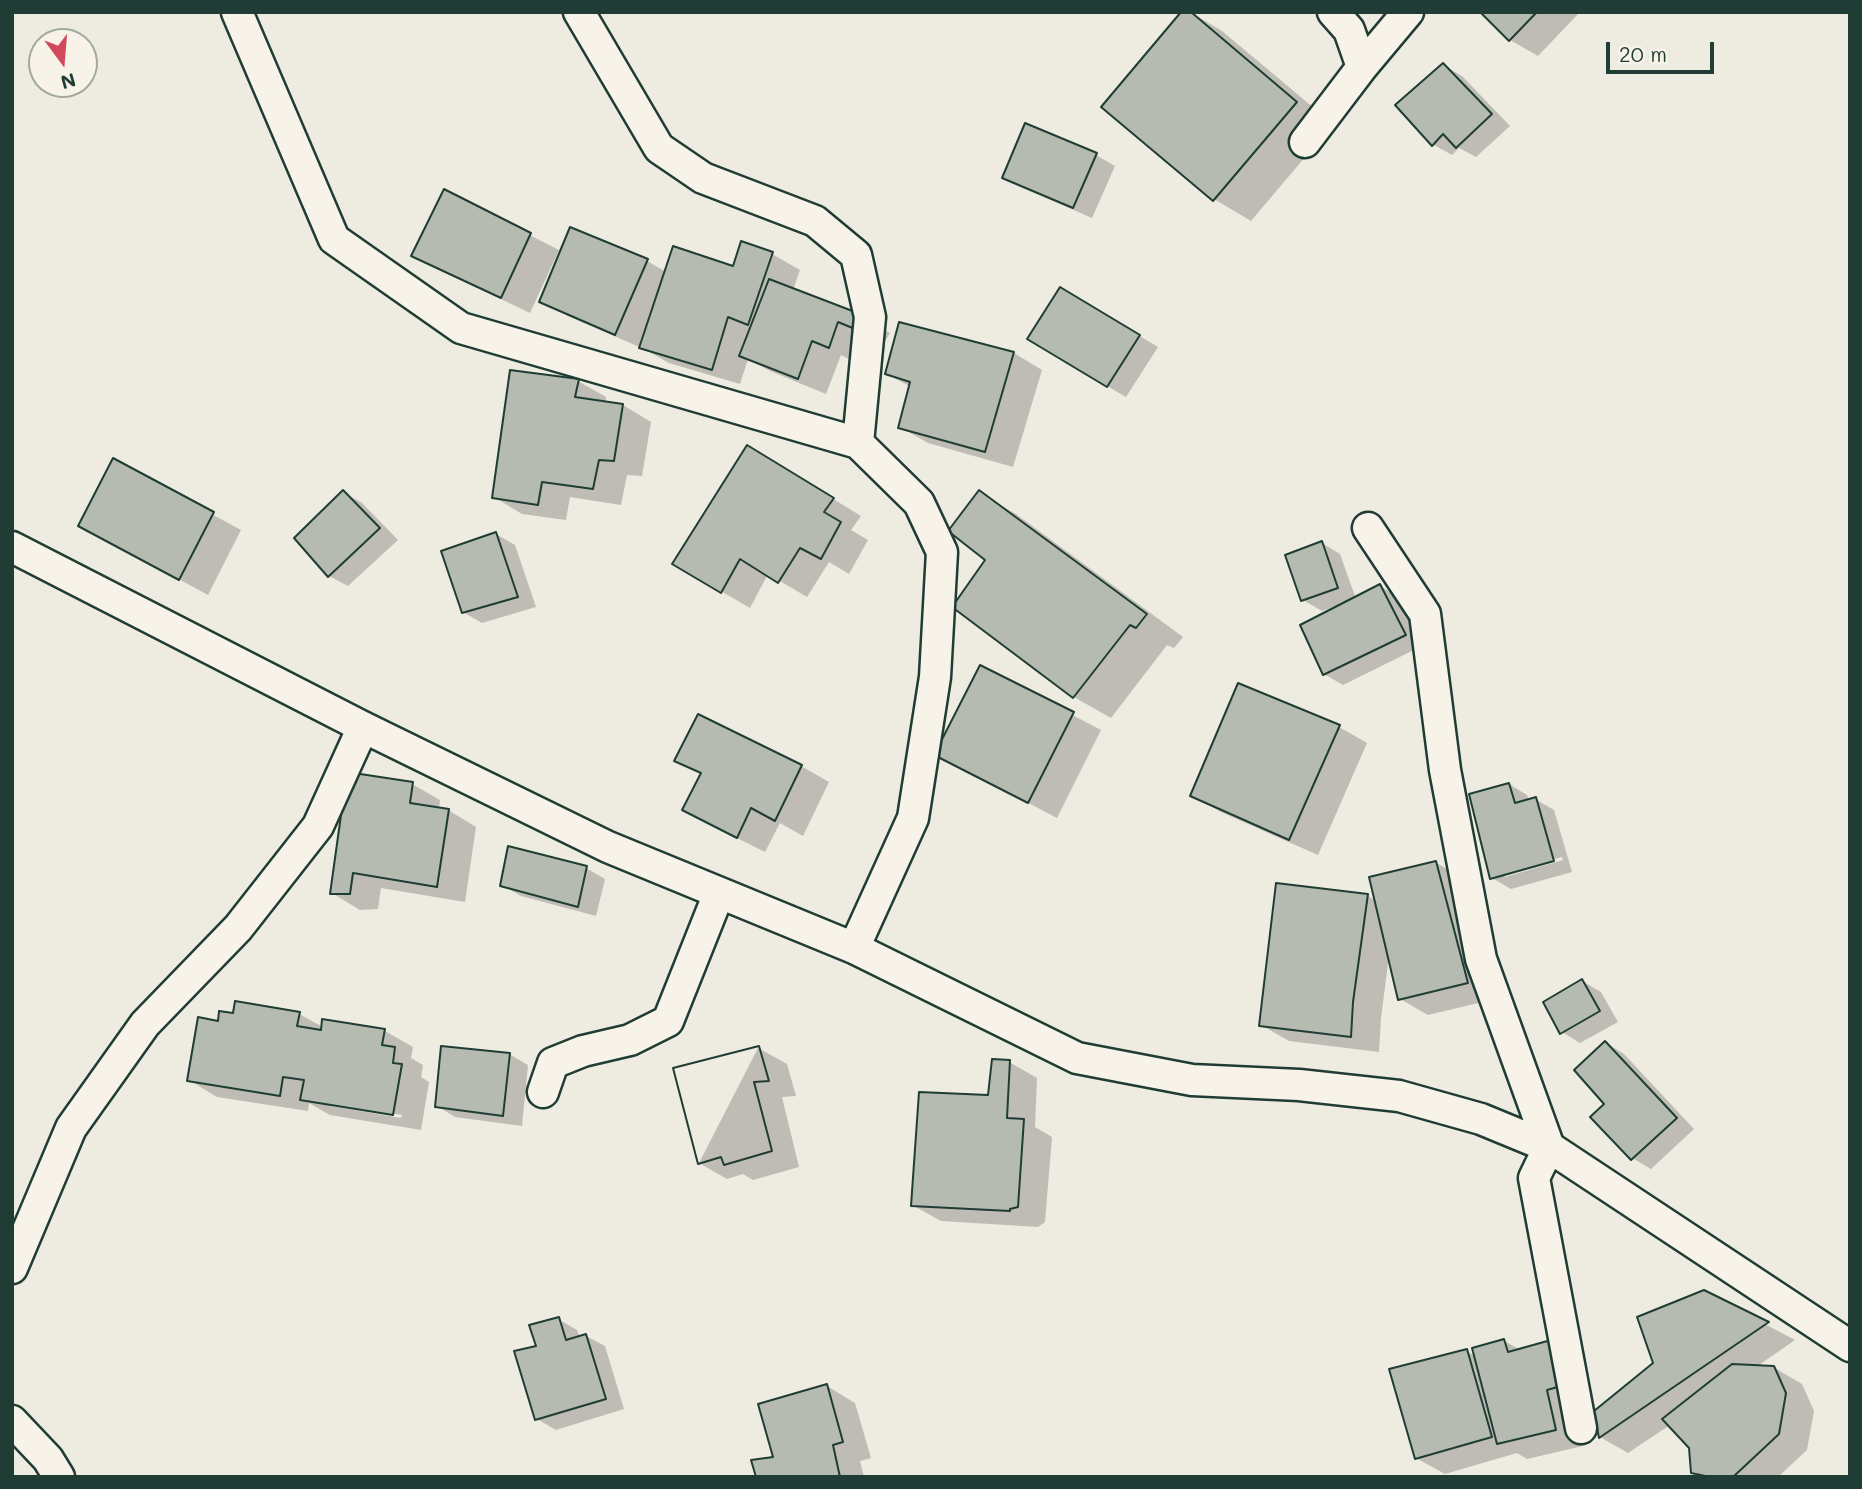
<!DOCTYPE html>
<style>
body{margin:0}
#map{position:relative;width:1862px;height:1489px;overflow:hidden;background:#eeece1;font-family:Mali,sans-serif}
canvas{display:block}
.frame{position:absolute;inset:0;border:14px solid #1f3d34;pointer-events:none}
.north{position:absolute;left:28px;top:28px;width:70px;height:70px;box-sizing:border-box;background:#f7f3e8;border:2px solid #a1aaa0;border-radius:50%;rotate:164deg;font-size:19px;font-weight:700;line-height:28px;text-align:center;color:#1f3d34}
.north::after{content:'';display:block;margin:auto;width:24px;height:32px;background:#d1495b;clip-path:polygon(50% 0,100% 100%,50% 72%,0 100%)}
.scale{position:absolute;left:1606px;top:42px;width:108px;height:32px;box-sizing:border-box;border:4px solid #1f3d34;border-top:0;padding-left:9px;font-size:21px;line-height:24px;white-space:nowrap;color:#1f3d34;-webkit-text-stroke:5px #f7f3e8;paint-order:stroke}
</style>
<div id="map">
<canvas width="1862" height="1489"></canvas>
<div class="frame"></div>
<div class="north">N</div>
<div class="scale">20 m</div>
</div>
<script>
const ctx = document.querySelector('canvas').getContext('2d');
ctx.lineJoin = 'round';
function fillPath(path, color) { ctx.fillStyle = color; ctx.fill(path, 'evenodd'); }
function stroke(path, color, width, dash) { ctx.strokeStyle = color; ctx.lineWidth = width; ctx.lineCap = dash ? 'butt' : 'round'; ctx.setLineDash(dash || []); ctx.stroke(path); }
fillPath(new Path2D(`
 M1190 12 1222 31 1333 124 1251 221 1214 199Z
 M1482 12H1580L1538 56 1510 40Z
 M1443 65 1462 76 1510 126 1476 157 1459 148 1452 155 1434 145 1397 105Z
 M1096 155 1115 166 1092 218 1023 188 1004 177Z
 M445 192 559 250 530 313 442 271 414 255Z
 M772 254 800 270 793 290 862 317 890 333 884 343 867 337 857 363 841 355 826 394 770 371 748 359 740 384 669 363 644 349 570 317 542 301 647 261 666 272 735 268Z
 M1080 300 1158 347 1126 397 1107 386Z
 M900 324 1014 353 1042 370 1013 467 928 443 900 427 911 387 887 374Z
 M578 381 606 397 605 403 623 405 651 422 642 476 627 475 621 505 570 497 566 520 522 514 494 497Z
 M114 461 241 530 208 595 108 541Z
 M776 464 861 516 851 530 868 540 849 574 829 562 807 597 768 574 750 608 674 564Z
 M343 492 362 503 398 540 348 586 329 576Z
 M979 493 1016 514 1183 637 1174 648 1167 645 1111 718 1074 697 987 560Z
 M496 534 515 545 536 607 482 623 463 612Z
 M1322 543 1340 554 1356 599 1380 586 1398 597 1424 645 1343 685 1324 674 1337 608 1336 606 1322 611 1303 600Z
 M981 667 1101 730 1057 818 937 755Z
 M1339 727 1367 743 1318 855 1221 812 1193 795Z
 M677 760 801 766 829 782 803 836 780 823 765 852 713 826 702 775Z
 M412 784 440 800 439 809 448 810 476 827 465 902 381 888 378 909 360 910 332 893Z
 M1509 784 1527 795 1529 801 1535 799 1554 810 1572 872 1511 889 1492 878ZM1562 857 1563 860 1505 877V873Z
 M1435 862 1464 879 1495 999 1428 1015 1400 999 1389 956 1381 1018 1379 1052 1289 1041 1261 1025 1368 896 1376 901Z
 M586 868 605 879 596 916 521 896 502 885Z
 M1582 981 1601 992 1618 1022 1580 1043 1562 1032Z
 M299 1014 323 1027 385 1031 413 1047 411 1058 423 1065 421 1077 429 1082 421 1130 330 1115 309 1103 308 1111 217 1097 189 1080 220 1023 234 1015ZM330 1103 402 1115 401 1118 330 1106Z
 M1606 1043 1624 1054 1694 1129 1651 1169 1632 1158 1606 1104Z
 M758 1048 787 1064 796 1096 782 1097 799 1167 753 1180 743 1174 727 1179 699 1163Z
 M509 1054 528 1065 522 1126 455 1117 437 1106Z
 M1009 1062 1037 1078 1035 1127 1052 1137 1045 1222 1038 1227 941 1221 912 1205 990 1097Z
 M1704 1292 1795 1340 1756 1367H1773L1802 1384 1814 1411 1807 1450 1778 1477H1700L1692 1472 1691 1447 1670 1425 1628 1453 1600 1437 1595 1412 1655 1364Z
 M558 1319 577 1330 580 1338 586 1336 605 1346 624 1409 556 1430 537 1419 538 1347Z
 M1504 1341 1521 1350 1579 1358 1575 1406 1583 1446 1527 1459 1517 1453 1445 1474 1416 1458 1467 1351 1476 1357Z
 M827 1386 855 1403 871 1458 860 1461 864 1477H758L775 1458Z`), '#0003');
const building = new Path2D(`
 M1181 12H1191L1297 102 1213 201 1101 107Z
 M1480 12H1537L1509 41Z
 M1443 63 1492 114 1456 148 1443 134 1432 146 1395 105Z
 M1025 123 1097 153 1073 208 1002 178Z
 M444 189 531 233 501 298 411 256Z
 M570 227 648 259 615 335 539 302Z
 M741 241 773 252 748 325 728 317 712 370 639 348 673 246 733 266Z
 M769 279 863 315 855 329 838 322 829 348 812 341 798 379 739 356Z
 M1060 287 1140 335 1107 387 1027 339Z
 M899 322 1014 352 985 452 898 428 910 382 885 374Z
 M510 370 579 379 575 397 623 404 614 461 599 460 593 489 542 482 538 505 492 498Z
 M747 445 834 498 824 512 841 522 821 559 800 548 778 583 740 559 721 593 672 564Z
 M113 458 214 512 179 580 78 526Z
 M343 490 380 528 328 577 294 538Z
 M979 490 1147 614 1136 628 1130 625 1073 698 952 607 985 560 948 531Z
 M496 532 518 597 462 613 441 551Z
 M1322 541 1338 588 1301 601 1285 555Z
 M1380 584 1406 635 1323 675 1300 625Z
 M980 665 1074 712 1028 803 934 755Z
 M1238 683 1340 725 1289 840 1190 796Z
 M698 714 802 765 775 821 751 808 737 838 682 810 701 773 674 761Z
 M347 772 413 782 410 803 449 809 437 887 353 873 350 894H330Z
 M1509 783 1515 803 1536 797 1554 861 1490 879 1469 794Z
 M508 846 587 866 578 907 500 886Z
 M1436 861 1468 983 1398 1000 1369 877Z
 M1276 883 1368 894 1353 1002 1351 1037 1259 1026Z
 M1582 979 1600 1011 1560 1034 1543 1002Z
 M235 1001 300 1012 297 1026 321 1030 322 1019 385 1029 382 1045 395 1047 393 1063 402 1064 393 1115 300 1100 304 1080 283 1077 280 1096 187 1081 198 1017 218 1021 219 1011 233 1013Z
 M1605 1041 1677 1118 1631 1160 1590 1117 1604 1104 1574 1070Z
 M441 1046 510 1053 503 1116 435 1107Z
 M759 1046 769 1081 754 1082 772 1151 724 1165 721 1157 698 1164 673 1068Z
 M759 1046 769 1081 754 1082 772 1151 724 1165 721 1157 698 1164 673 1068Z
 M992 1059 1010 1060 1007 1118 1024 1119 1018 1207 1010 1209V1211L911 1206 919 1092 988 1095Z
 M1704 1290 1769 1322 1599 1438 1594 1411 1653 1363 1637 1317Z
 M559 1317 566 1340 586 1334 606 1399 535 1420 514 1351 536 1346 529 1325Z
 M1504 1339 1508 1352 1551 1340 1561 1386 1547 1390 1556 1430 1497 1444 1472 1348Z
 M1467 1349 1492 1437 1415 1459 1389 1369Z
 M1732 1364 1774 1366 1786 1393 1779 1434 1733 1477H1710L1691 1473 1689 1448 1662 1419Z
 M827 1384 843 1442 833 1445 840 1477H756L751 1460 773 1457 758 1404Z`);
fillPath(building, '#b5bbb0');
stroke(building, '#1f3d34', 2);
const minor = new Path2D(`
 M237 12 334 239 461 328 858 443 919 503 942 552 935 677 913 818 854 948
 M579 12 659 148 703 178 815 221 856 255 870 317 858 443
 M1362 67 1408 12
 M1305 142 1362 67 1349 30 1333 12
 M1368 528 1425 614 1445 770 1481 959 1549 1147 1534 1178 1581 1428
 M12 547 363 727 608 847 854 948 1077 1058 1192 1080 1299 1085 1399 1096 1481 1119 1549 1147 1850 1346
 M543 1092 553 1063 583 1051 630 1040 668 1021 719 893
 M12 1268 71 1128 145 1024 238 928 318 826 363 727
 M12 1421 48 1459 59 1477`);
stroke(minor, '#1f3d34', 35);
stroke(minor, '#f7f3e8', 30);
</script>
